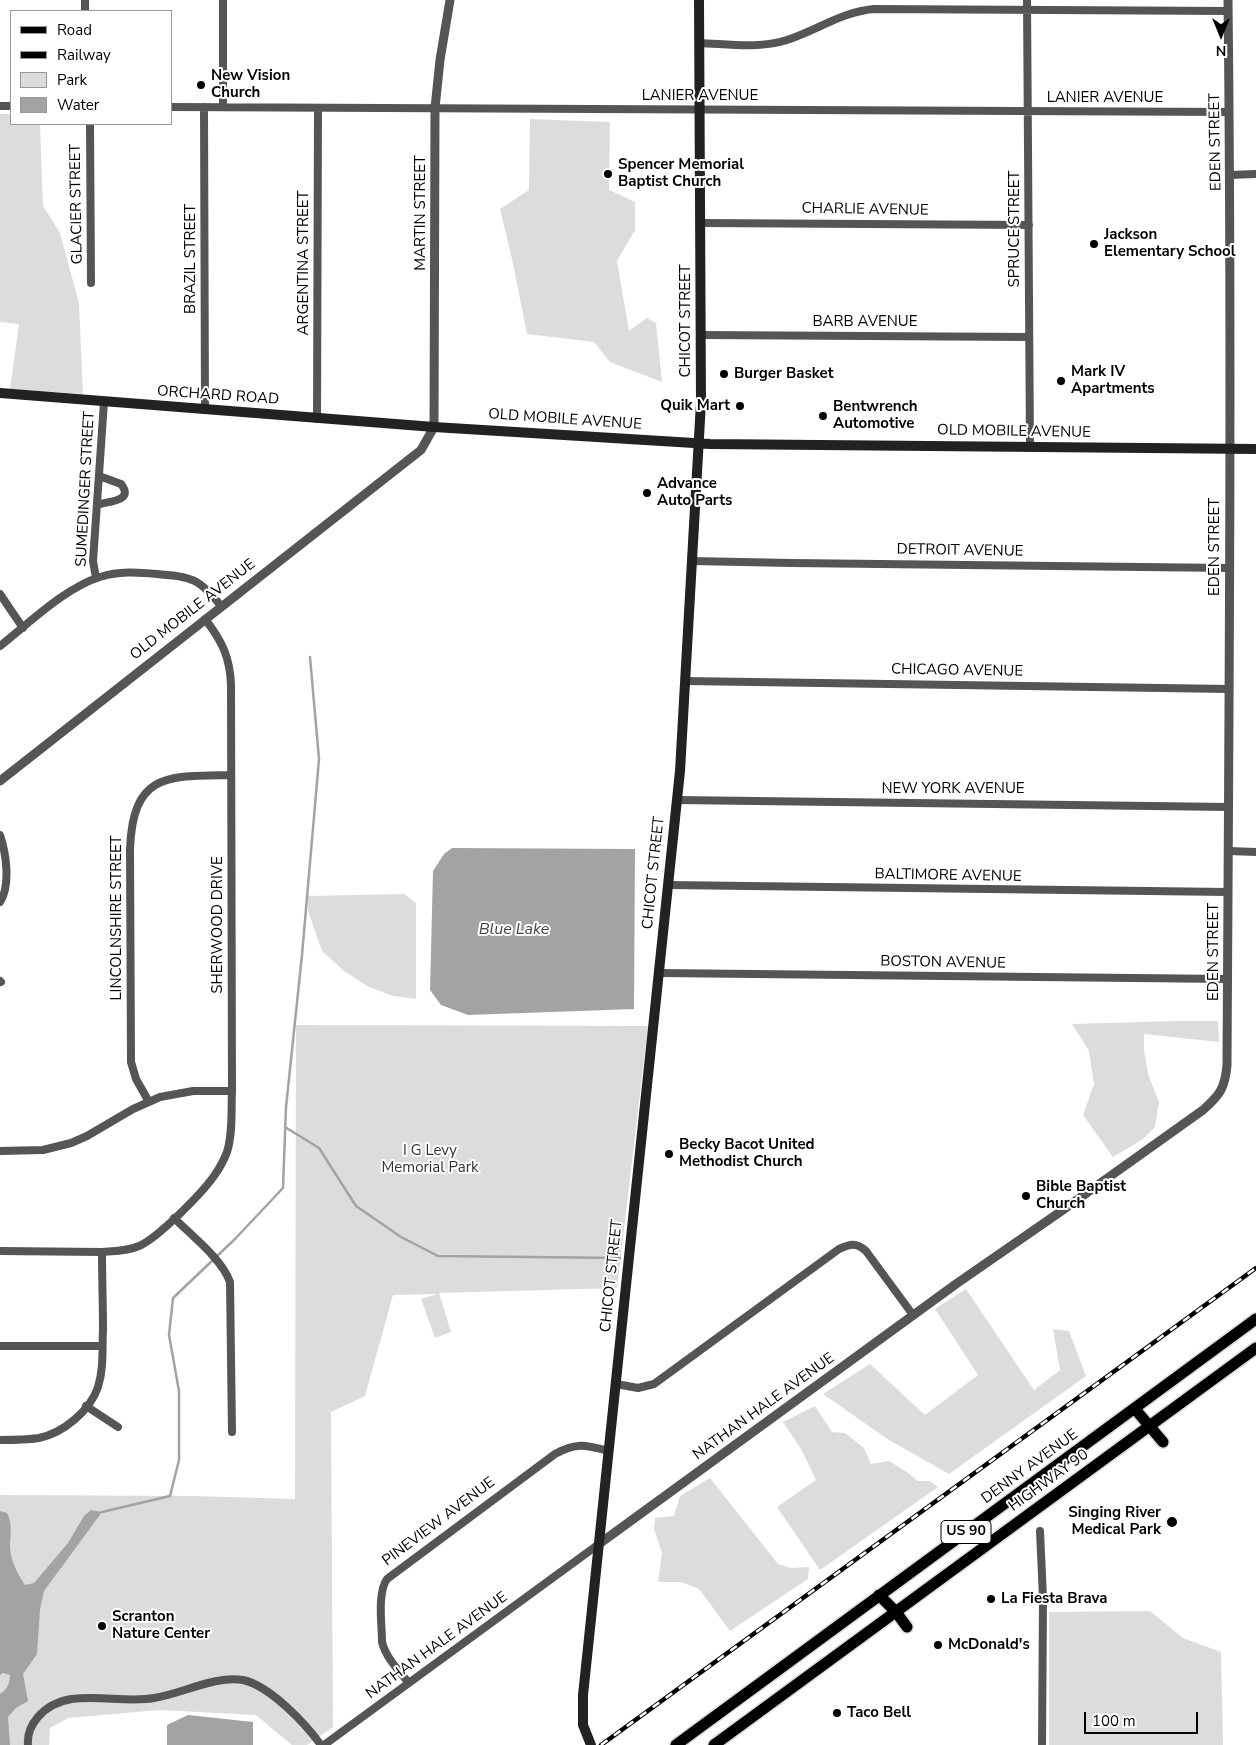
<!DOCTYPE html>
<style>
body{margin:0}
#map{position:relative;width:1256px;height:1745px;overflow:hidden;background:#fff;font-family:"Nunito Sans",sans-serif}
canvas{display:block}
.legend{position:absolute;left:10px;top:10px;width:162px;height:115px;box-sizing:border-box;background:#fff;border:1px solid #999;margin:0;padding:6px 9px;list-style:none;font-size:15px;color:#000}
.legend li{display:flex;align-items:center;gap:10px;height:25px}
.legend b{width:25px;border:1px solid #999}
.north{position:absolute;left:1196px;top:10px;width:50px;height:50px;-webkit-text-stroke:4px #fff;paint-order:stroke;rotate:180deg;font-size:14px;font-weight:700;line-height:20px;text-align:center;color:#000}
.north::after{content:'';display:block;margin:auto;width:18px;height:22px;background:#000;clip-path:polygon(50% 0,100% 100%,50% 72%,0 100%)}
.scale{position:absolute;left:1084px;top:1712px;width:114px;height:22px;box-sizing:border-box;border:2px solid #000;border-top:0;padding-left:6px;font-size:15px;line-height:18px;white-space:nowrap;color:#000;-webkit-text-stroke:4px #fff;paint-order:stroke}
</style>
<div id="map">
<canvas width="1256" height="1745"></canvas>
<ul class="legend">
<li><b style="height:6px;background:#000"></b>Road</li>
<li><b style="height:6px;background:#000"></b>Railway</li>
<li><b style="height:14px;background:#dcdcdc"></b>Park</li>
<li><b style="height:14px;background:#a3a3a3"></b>Water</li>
</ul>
<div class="north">N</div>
<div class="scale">100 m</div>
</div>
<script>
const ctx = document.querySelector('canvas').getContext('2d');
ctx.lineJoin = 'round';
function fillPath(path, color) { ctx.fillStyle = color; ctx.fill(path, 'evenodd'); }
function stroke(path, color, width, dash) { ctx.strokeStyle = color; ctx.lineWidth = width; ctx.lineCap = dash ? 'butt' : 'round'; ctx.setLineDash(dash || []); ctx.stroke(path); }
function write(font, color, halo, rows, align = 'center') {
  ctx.font = font + ' "Nunito Sans",sans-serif'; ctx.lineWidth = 4; ctx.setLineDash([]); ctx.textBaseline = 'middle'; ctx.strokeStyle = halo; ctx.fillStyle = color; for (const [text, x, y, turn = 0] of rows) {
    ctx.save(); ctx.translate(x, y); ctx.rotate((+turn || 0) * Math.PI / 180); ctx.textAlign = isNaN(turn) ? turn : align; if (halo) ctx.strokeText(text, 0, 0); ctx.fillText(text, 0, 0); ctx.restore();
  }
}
fillPath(new Path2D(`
 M0 114H11V124H40L43 206 60 233 79 303 83 394 10 389 19 324 0 322Z
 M530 119 610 122 609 190 635 202V230L617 261 629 331 647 318 656 323 662 382 610 362 594 342 527 334 512 259 500 209 529 190Z
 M404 894 416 903V999L393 996 369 987 344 971 322 951 308 911V896Z
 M1177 1021H1218L1219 1042 1144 1034V1050L1148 1074 1159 1102 1155 1127 1143 1139 1113 1157 1083 1115 1094 1084 1089 1051 1072 1024Z
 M296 1025 648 1026 617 1288 439 1293 451 1332 435 1338 421 1299 437 1294 393 1295 365 1396 331 1412 333 1727 307 1745H292L256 1715 160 1710 68 1718 50 1728 49 1745H0V1495L194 1496 295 1499Z
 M966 1289 1034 1390 1060 1370 1053 1329 1069 1331 1086 1376 949 1474 889 1440 823 1394 870 1364 925 1415 978 1375 935 1309Z
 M815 1406 832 1432 845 1433 864 1448 871 1464 889 1461 907 1472 918 1481H930L938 1487 820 1570 777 1507 816 1480 801 1449 783 1422Z
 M710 1478 778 1564 791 1568 809 1567 808 1579 730 1631 699 1589 681 1582H658L662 1553 654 1529 655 1518 674 1516 680 1496Z
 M1150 1611 1183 1638 1221 1652 1223 1745H1049V1612Z`), '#dcdcdc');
fillPath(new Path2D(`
 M452 848 635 849 634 1009 468 1015 441 1005 430 990 433 871 444 854Z
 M91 1510 102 1512 44 1591 40 1609 37 1654 23 1674 28 1701 16 1708 8 1717 10 1745H0V1694C7 1690 10 1683 10 1675L3 1673 0 1675V1511L7 1513C13 1524 10 1536 10 1548 11 1561 18 1575 25 1585L34 1583 68 1543 84 1516Z
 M188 1715 253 1722V1745H167V1725Z`), '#a3a3a3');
stroke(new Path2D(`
 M285 1127 319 1148 356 1206 401 1237 438 1256 620 1258
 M102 1512 170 1496 179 1460V1391L169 1335 173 1298 235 1239 283 1188 286 1107 302 955 319 759 310 657`), '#a3a3a3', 2.5);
const primary = new Path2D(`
 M1135 1409 1163 1442
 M879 1595 896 1612 907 1627
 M676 1745 1256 1319
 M714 1745 1256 1348`);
stroke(primary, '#dbdbdb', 14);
stroke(new Path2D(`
 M85 0V11
 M1027 0 1030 447
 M699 43C728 44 759 49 787 40 818 30 841 12 874 9L1228 11
 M0 106H11
 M171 107 1229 112
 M204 107 205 410
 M223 107V0
 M90 124 91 283
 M1230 175 1256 174
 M701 223 1029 225
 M701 335 1029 337
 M317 419 318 108
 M97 505C107 501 135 502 121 484L99 476
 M691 561 792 563 1229 568
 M96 578 93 561 104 402
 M0 594 23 628
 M0 646C28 624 66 587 100 577 119 571 137 572 157 574 192 577 199 578 221 606
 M685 681 1229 689
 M677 800 1229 807
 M0 835C6 853 11 885 0 902
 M1229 851 1256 852
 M668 885 1228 892
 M659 973 1228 979
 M0 981 1 982
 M149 1102 136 1079 131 1062 130 849C133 772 168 776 231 775
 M0 1151 43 1150 71 1143 87 1136 133 1109 160 1097 193 1091H232
 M174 1218C192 1236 222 1259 230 1282L232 1432
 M0 1251 102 1252C115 1251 128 1251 139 1246 158 1238 202 1193 214 1176 219 1169 224 1160 227 1152 233 1133 231 1111 232 1091L231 685C230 657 222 641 205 619
 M0 1346H102
 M616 1384 638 1388 654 1384 839 1249C850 1244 856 1242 866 1251L913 1315
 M86 1406 118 1427
 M0 1440C13 1440 26 1440 39 1438 63 1433 90 1411 98 1387 104 1368 102 1349 103 1329 103 1304 102 1278 102 1252
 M1040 1531 1043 1598 1042 1745
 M409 1683C399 1671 386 1658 382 1642 382 1625 377 1593 387 1579L555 1454C577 1442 586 1445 609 1451
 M28 1745C27 1734 31 1725 38 1717 66 1684 116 1705 154 1698 181 1694 216 1675 243 1680 270 1686 305 1723 321 1745
 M324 1745 599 1544`), '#555', 8);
stroke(new Path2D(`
 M0 781 421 450 434 427 435 108 440 60 450 0
 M599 1544 956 1284 1060 1212 1203 1110C1220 1095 1225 1088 1227 1065 1229 710 1232 355 1228 0`), '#555', 9);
stroke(new Path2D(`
 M0 393 434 427 710 444 1256 449
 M591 1745 583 1725V1695L680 771 701 402 699 0`), '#222', 10);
stroke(primary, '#000', 11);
const rail = new Path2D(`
 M601 1745 1256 1268`);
stroke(rail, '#000', 4.5);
stroke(rail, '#fff', 2.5, [8]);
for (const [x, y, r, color] of [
 [201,85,5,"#000"],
 [608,174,5,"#000"],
 [1094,244,5,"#000"],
 [724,374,5,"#000"],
 [1061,381,5,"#000"],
 [740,406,5,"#000"],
 [823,416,5,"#000"],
 [647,493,5,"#000"],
 [669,1154,5,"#000"],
 [1026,1196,5,"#000"],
 [1172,1522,6,"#000"],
 [991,1599,5,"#000"],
 [102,1626,5,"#000"],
 [938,1645,5,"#000"],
 [837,1713,5,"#000"]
]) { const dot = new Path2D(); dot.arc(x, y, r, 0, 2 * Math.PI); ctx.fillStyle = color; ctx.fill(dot); stroke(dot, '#fff', 2); }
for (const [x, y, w] of [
 [966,1532,50]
]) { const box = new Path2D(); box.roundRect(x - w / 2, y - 11.5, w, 23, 4); ctx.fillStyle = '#fff'; ctx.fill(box); stroke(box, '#000', 1); }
write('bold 14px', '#000', null, [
 ["US 90",966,1532]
]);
write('bold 15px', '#000', '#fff', [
 ["New Vision",211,76],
 ["Church",211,93],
 ["Spencer Memorial",618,165],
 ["Baptist Church",618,182],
 ["Jackson",1104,235],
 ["Elementary School",1104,252],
 ["Mark IV",1071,372],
 ["Apartments",1071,389],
 ["Burger Basket",734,374],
 ["Quik Mart",730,406,"right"],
 ["Bentwrench",833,407],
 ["Automotive",833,424],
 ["Advance",657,484],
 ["Auto Parts",657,501],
 ["Becky Bacot United",679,1145],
 ["Methodist Church",679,1162],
 ["Bible Baptist",1036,1187],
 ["Church",1036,1204],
 ["Singing River",1161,1513,"right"],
 ["Medical Park",1161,1530,"right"],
 ["La Fiesta Brava",1001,1599],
 ["Scranton",112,1617],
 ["Nature Center",112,1634],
 ["McDonald's",948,1645],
 ["Taco Bell",847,1713]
], 'left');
write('15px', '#000', '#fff', [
 ["LANIER AVENUE",700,96],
 ["LANIER AVENUE",1105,98],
 ["EDEN STREET",1216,142,-91],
 ["GLACIER STREET",77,204,-91],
 ["CHARLIE AVENUE",865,210,1],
 ["MARTIN STREET",421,213,-90],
 ["SPRUCE STREET",1015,229,-90],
 ["BRAZIL STREET",191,259,-90],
 ["ARGENTINA STREET",304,263,-90],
 ["CHICOT STREET",686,321,-90],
 ["BARB AVENUE",865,322],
 ["ORCHARD ROAD",218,396,4],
 ["OLD MOBILE AVENUE",565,420,4],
 ["OLD MOBILE AVENUE",1014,432,1],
 ["SUMEDINGER STREET",86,489,-87],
 ["EDEN STREET",1215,547,-90],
 ["DETROIT AVENUE",960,551,1],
 ["OLD MOBILE AVENUE",193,610,-38],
 ["CHICAGO AVENUE",957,671,1],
 ["NEW YORK AVENUE",953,789],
 ["CHICOT STREET",654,873,-84],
 ["BALTIMORE AVENUE",948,876,1],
 ["LINCOLNSHIRE STREET",117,918,-90],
 ["SHERWOOD DRIVE",218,925,-90],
 ["EDEN STREET",1214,952,-90],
 ["BOSTON AVENUE",943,963,1],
 ["CHICOT STREET",612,1276,-84],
 ["NATHAN HALE AVENUE",764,1407,-36],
 ["DENNY AVENUE",1030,1467,-36],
 ["HIGHWAY 90",1049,1481,-36],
 ["PINEVIEW AVENUE",439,1522,-37],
 ["NATHAN HALE AVENUE",437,1646,-36]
]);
write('15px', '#333', '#fff', [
 ["I G Levy",430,1151],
 ["Memorial Park",430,1168]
]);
write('italic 16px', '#444', '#fff', [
 ["Blue Lake",514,930]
]);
</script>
